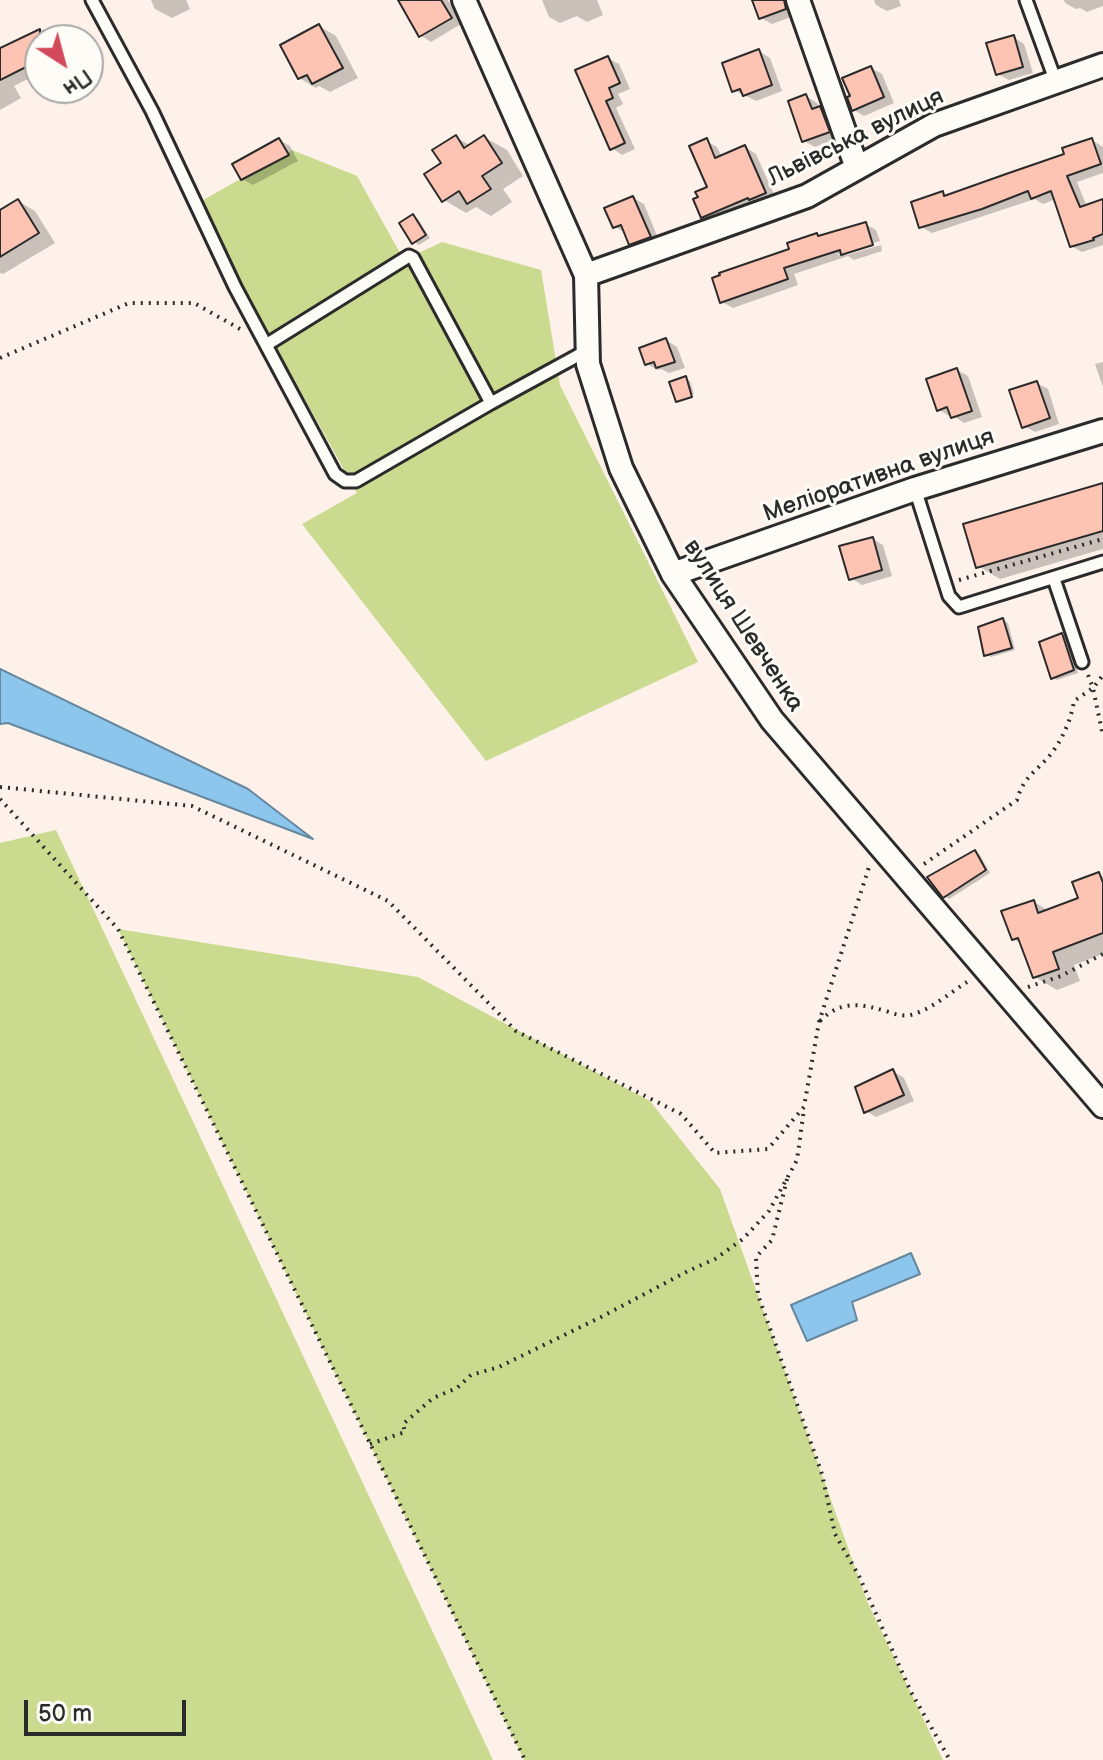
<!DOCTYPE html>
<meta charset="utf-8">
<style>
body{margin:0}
#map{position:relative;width:1103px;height:1760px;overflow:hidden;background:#fdf1e9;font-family:"Balsamiq Sans",sans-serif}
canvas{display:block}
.north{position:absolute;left:24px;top:24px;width:80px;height:80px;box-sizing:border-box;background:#fdfcf7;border:2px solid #a9a8a5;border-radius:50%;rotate:144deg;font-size:22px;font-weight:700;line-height:32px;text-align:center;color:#2b2b2b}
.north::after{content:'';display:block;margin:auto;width:28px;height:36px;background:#d1495b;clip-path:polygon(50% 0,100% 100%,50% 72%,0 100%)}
.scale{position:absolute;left:24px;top:1700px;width:162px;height:36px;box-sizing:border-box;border:4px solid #2b2b2b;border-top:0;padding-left:10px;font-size:24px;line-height:28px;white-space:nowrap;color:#2b2b2b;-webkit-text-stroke:6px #fdfcf7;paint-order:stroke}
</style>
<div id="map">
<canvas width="1103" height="1760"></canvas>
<div class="north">Пн</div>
<div class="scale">50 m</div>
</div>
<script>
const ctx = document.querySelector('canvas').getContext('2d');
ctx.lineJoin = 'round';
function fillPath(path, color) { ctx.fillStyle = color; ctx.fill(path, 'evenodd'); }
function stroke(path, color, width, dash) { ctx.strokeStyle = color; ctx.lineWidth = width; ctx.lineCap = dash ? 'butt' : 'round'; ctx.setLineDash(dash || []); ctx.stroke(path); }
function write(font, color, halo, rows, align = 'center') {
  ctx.font = font + ' "Balsamiq Sans",sans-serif'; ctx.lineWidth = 6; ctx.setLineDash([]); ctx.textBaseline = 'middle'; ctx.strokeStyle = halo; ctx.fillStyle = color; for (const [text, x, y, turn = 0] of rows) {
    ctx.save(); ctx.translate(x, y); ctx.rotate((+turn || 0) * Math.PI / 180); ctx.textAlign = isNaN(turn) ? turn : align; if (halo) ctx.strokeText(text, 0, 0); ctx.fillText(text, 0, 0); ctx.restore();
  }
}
fillPath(new Path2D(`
 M292 150 357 176 404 260 442 242 541 270 560 385 698 662 486 761 302 524 357 493 196 204Z
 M56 830 493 1760H0V843Z
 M118 929 418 977 650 1101 720 1189 867 1601 943 1760H524Z`), '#cadb8f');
const water = new Path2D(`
 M0 669 248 789 313 839 8 723 0 724Z
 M911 1253 920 1274 852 1302 857 1320 807 1341 791 1305Z`);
fillPath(water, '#8dc6ec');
stroke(water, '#66889f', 2);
fillPath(new Path2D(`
 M151 0H186L190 9 172 18 155 9Z
 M404 0H448L461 24 431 42 420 35Z
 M542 0H597L603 15 587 22 577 16 560 23 549 17Z
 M754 0H794L796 15 772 24 761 18Z
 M874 0H899L901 6 887 11 876 5Z
 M1064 0H1103V6L1087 12 1080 8 1076 9 1065 3Z
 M319 26 336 36 358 78 330 92 319 86 316 88 299 78Z
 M44 29 57 37 59 40H40V73L14 86 21 98 0 110V52Z
 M1013 37 1024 44 1033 73 1009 80 998 74Z
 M759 51 770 58 782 91 756 101 734 90Z
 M608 58 619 64 630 89 618 94 623 104 616 108 635 149 622 155 612 148 578 72Z
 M871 68 882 74 894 103 864 116 854 110 853 97Z
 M806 96 817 103 819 108 831 115 839 138 815 147 804 141Z
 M456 137 471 146 484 137 507 150 523 176 503 189 512 202 491 216 476 207 466 213 444 200Z
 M279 140 290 146 298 161 253 185 242 179Z
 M1092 140 1103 147V173L1077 182 1087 207 1103 201V245L1082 252 1071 246 1056 199 1043 204 1035 199 932 233 921 227 943 194 949 196 1066 155Z
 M706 141 717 147 722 157 745 147 756 154 776 199 714 223 703 216 710 188Z
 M633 198 644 204 660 243 642 250 631 243 626 233 615 227Z
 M18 201 35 211 55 243 3 274 0 273V212Z
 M413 216 418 219 430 238 419 245 414 242Z
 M865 224 876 230 880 241 836 255H847L881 245 882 251 854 260 848 256 794 274 798 285 733 308 722 302 791 250 816 235 821 237Z
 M666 340 677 347 685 368 669 373 661 369 658 370 647 364Z
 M1103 362V387L1095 364Z
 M957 370 968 376 982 417 964 423 952 415 949 416 938 409Z
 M686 379 690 381 694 394 678 399V401Z
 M1037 383 1048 389 1059 424 1035 432 1024 426Z
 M1103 486V549L1000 579 978 566Z
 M873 539 883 545 892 576 862 585 851 578Z
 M1003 620 1008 623 1015 650 991 657 986 655Z
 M1062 635 1067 638 1078 673 1057 680 1052 677Z
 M975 852 980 855 990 873 949 899 944 896Z
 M1099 874 1103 877V954L1074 965 1080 981 1057 990 1035 977 1023 944 1013 939 1034 902 1049 911 1080 899Z
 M893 1071 904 1078 914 1101 876 1117 866 1111Z`), '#0003');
const building = new Path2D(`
 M398 0H441L452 18 419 37Z
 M752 0H784L786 9 759 19Z
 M319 24 343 68 312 84 307 75 298 79 280 45Z
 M40 29V60L0 80V48Z
 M1014 35 1023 67 996 75 986 43Z
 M759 49 772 85 743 96 740 89 732 92 722 63Z
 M608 56 620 83 609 88 613 98 606 101 625 143 610 150 575 70Z
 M871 66 884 97 852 111 847 97 850 96 842 78Z
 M806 94 812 109 820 106 830 132 802 142 788 101Z
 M456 135 464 148 484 135 502 163 482 176 491 189 467 204 459 191 442 202 424 174 441 163 432 150Z
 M279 138 289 155 241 180 232 164Z
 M707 138 715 158 745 145 766 193 749 200 748 198 701 218 693 199 698 197 695 192 707 187 689 146Z
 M1092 138 1101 164 1067 176 1080 207 1103 199V234L1093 238 1094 240 1070 247 1051 191 1031 199 1028 191 982 209 919 228 911 202 943 191 944 196 1006 174 1064 154 1062 148Z
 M633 196 651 237 629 245 621 225 613 228 604 208Z
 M18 199 39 233 0 257V210Z
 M413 214 426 235 412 244 399 223Z
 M866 222 873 245 841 255 840 250 784 268 788 279 720 303 712 278 720 275 719 273 789 249 787 243 817 233 818 236Z
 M666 338 675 362 656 368 654 362 645 365 639 348Z
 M957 368 972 411 951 418 947 407 937 411 926 379Z
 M686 376 692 397 676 402 669 382Z
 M1037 381 1050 418 1022 428 1009 390Z
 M1103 483V531L976 568 963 524Z
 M873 537 882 570 849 580 839 546Z
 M1003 618 1012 648 984 656 978 627Z
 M1062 633 1074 670 1051 679 1039 642Z
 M975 850 986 870 943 898 927 877Z
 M1099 872 1103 883V933L1053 952 1059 969 1033 978 1018 938 1012 940 1001 911 1034 900 1038 913 1078 898 1072 882Z
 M893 1069 904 1095 864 1113 855 1087Z`);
fillPath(building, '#fdc3b3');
stroke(building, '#2b2b2b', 2);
const service = new Path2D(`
 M92 0 152 111 235 287 335 474 345 481H356L491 403 588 350
 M1026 0 1056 82
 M266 345 409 256 413 258 491 403
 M915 489 949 596 959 607 1103 562
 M1054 579 1082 662`);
const minor = new Path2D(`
 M464 0 586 275 588 364 621 468 673 574 772 720 1103 1106
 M798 0 857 168
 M586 275 807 196 934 125 1103 65
 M673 574 915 489 1103 431`);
stroke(service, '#2b2b2b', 17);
stroke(minor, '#2b2b2b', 28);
stroke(new Path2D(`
 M0 358 129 303H194L240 329
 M959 580 1103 539
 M1088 675 1093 688 1103 736
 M0 787 192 806 388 901 516 1031 681 1114 715 1153 768 1149 804 1107 819 1022 870 864
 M0 799 118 929 525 1760
 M924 864 1017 800C1023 777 1037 771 1051 754 1063 738 1071 720 1074 701L1093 688 1103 675
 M1028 987 1061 976 1103 954
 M820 1021C842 999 862 1004 889 1012 897 1015 906 1017 914 1014 933 1008 951 992 967 982
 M787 1179 772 1240 756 1257 758 1295 822 1474 835 1534 859 1576 911 1692 950 1760
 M370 1444 405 1432 403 1424 433 1398 457 1388 471 1375 499 1367 601 1317 688 1271 715 1259 743 1239 769 1211 797 1160 804 1109`), '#2b2b2b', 4, [2, 6]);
stroke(service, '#fdfcf7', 11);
stroke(minor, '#fdfcf7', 22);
write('24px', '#2b2b2b', '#fdfcf7', [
 ["Львівська вулиця",856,138,-26],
 ["Меліоративна вулиця",879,476,-19],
 ["вулиця Шевченка",743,626,57]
]);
</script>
